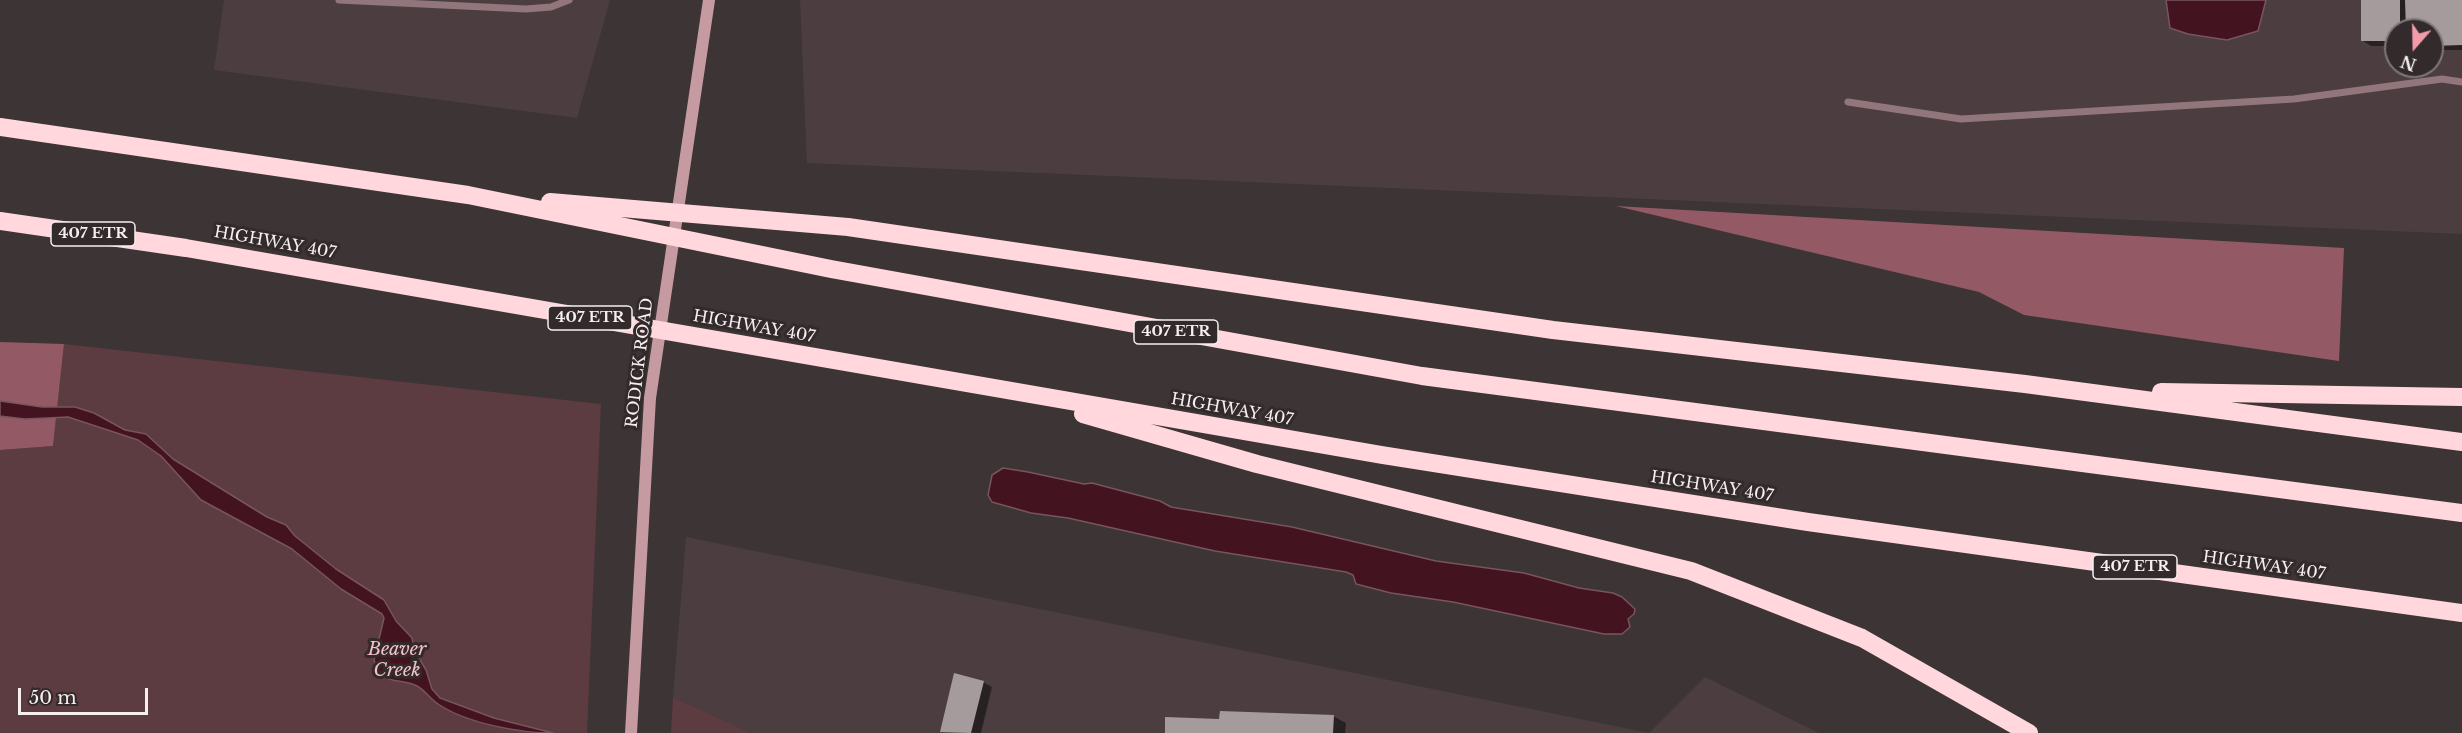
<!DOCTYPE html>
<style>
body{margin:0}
#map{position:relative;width:2462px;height:733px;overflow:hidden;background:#3c3435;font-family:"Libre Baskerville",serif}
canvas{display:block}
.north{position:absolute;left:2384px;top:18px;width:60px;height:60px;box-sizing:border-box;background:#322a2b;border:2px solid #80797a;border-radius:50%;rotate:200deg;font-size:16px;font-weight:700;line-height:24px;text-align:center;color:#f5eff0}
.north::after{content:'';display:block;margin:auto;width:21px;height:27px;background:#f39aab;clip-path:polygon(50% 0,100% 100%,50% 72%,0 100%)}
.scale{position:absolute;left:18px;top:688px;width:130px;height:27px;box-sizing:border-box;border:3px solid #f5eff0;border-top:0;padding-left:8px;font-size:18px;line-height:21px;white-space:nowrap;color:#f5eff0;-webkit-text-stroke:4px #322a2b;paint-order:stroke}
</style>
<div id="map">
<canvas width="2462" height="733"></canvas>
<div class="north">N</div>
<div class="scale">50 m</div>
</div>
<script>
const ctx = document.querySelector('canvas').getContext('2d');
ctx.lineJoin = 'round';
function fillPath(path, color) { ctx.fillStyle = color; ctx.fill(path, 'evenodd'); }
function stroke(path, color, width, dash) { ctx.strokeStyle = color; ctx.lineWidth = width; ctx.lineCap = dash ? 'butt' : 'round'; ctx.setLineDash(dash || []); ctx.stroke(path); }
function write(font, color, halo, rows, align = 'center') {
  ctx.font = font + ' "Libre Baskerville",serif'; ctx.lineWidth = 6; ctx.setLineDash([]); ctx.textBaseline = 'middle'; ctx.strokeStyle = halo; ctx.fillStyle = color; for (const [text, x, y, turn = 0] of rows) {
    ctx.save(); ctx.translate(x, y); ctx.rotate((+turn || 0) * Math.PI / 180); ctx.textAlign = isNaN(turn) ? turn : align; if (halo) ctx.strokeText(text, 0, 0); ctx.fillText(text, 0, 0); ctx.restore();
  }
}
fillPath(new Path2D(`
 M224 0H610L577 118 214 70Z
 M800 0H2462V234L807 163ZM2396 30H2432V66H2396Z
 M686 537 1649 733 1705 677 1819 733H752L673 697Z`), '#4c3e40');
fillPath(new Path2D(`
 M64 344 601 404 587 733H0V450L53 446Z
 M673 697 752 733H671Z`), '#5c3b41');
fillPath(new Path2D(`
 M1616 206 2344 248 2339 361 2024 315 1979 292Z
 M0 342 64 344 53 446 0 450Z`), '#935a65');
const water = new Path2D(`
 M2166 0H2266L2258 31 2227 40 2188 34 2170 28Z
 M0 401 42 407H75L94 413 125 430 146 434 173 459 267 517 286 525 295 536 336 569 384 600 396 621 412 638 414 650 426 670 432 689 440 698 494 718 553 733C519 733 466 723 438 704 430 699 425 690 417 686 399 677 381 687 374 660L384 618 382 614 341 589 292 549 201 500 161 456 138 440 68 417 25 419 0 416Z
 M1003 468 1028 472 1084 484 1092 483 1160 501 1171 507 1292 527 1436 561 1524 573 1579 588 1613 593 1622 597 1635 609 1634 614 1628 619 1630 627 1622 634H1604L1453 602 1391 593 1356 584 1353 575 1346 572 1215 551 1068 518 1031 513 992 502 988 495 992 475Z`);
fillPath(water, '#431320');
stroke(water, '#78555e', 1.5);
fillPath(new Path2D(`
 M2362 0H2462V50H2432V30H2396V46H2371L2362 40Z
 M983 682 992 687 981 733 942 731Z
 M1333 716 1346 723 1345 733H1166L1221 721Z`), '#0007');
fillPath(new Path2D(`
 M2361 0H2400V30H2396V41H2361Z
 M2405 0H2462V45L2432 46V30H2406Z
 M954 673 984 681 971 733 940 732Z
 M1220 711 1334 715 1333 733H1165V717L1219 719Z`), '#a59b9d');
stroke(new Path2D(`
 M339 0 526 9 551 7 569 0
 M1848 102 1961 119 2294 99 2442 79 2462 82`), '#91777b', 7);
stroke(new Path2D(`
 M631 733 650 398 709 0`), '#c59aa1', 12);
stroke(new Path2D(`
 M0 127 468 195 831 269 1422 376 2462 513
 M550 202 848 227 1553 330 2025 384 2462 442
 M0 221 186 248 1382 455 1808 522 2462 613
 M2161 392 2462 397
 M1083 414 1257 464 1691 571 1862 638 2029 733`), '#ffd7dd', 18);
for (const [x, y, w] of [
 [93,234,84],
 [590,318,84],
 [1176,332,84],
 [2135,567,84]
]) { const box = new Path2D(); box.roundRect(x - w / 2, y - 12, w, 24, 4.5); ctx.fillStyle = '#322a2b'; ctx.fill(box); stroke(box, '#f5eff0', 1.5); }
write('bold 15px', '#f5eff0', null, [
 ["407 ETR",93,234],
 ["407 ETR",590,318],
 ["407 ETR",1176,332],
 ["407 ETR",2135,567]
]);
write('16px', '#f5eff0', '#322a2b', [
 ["HIGHWAY 407",275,243,10],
 ["HIGHWAY 407",754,327,10],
 ["RODICK ROAD",640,363,-83],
 ["HIGHWAY 407",1232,410,10],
 ["HIGHWAY 407",1712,487,9],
 ["HIGHWAY 407",2264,566,8]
]);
write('italic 18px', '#f7c1ca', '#322a2b', [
 ["Beaver",397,650],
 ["Creek",397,671]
]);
</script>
